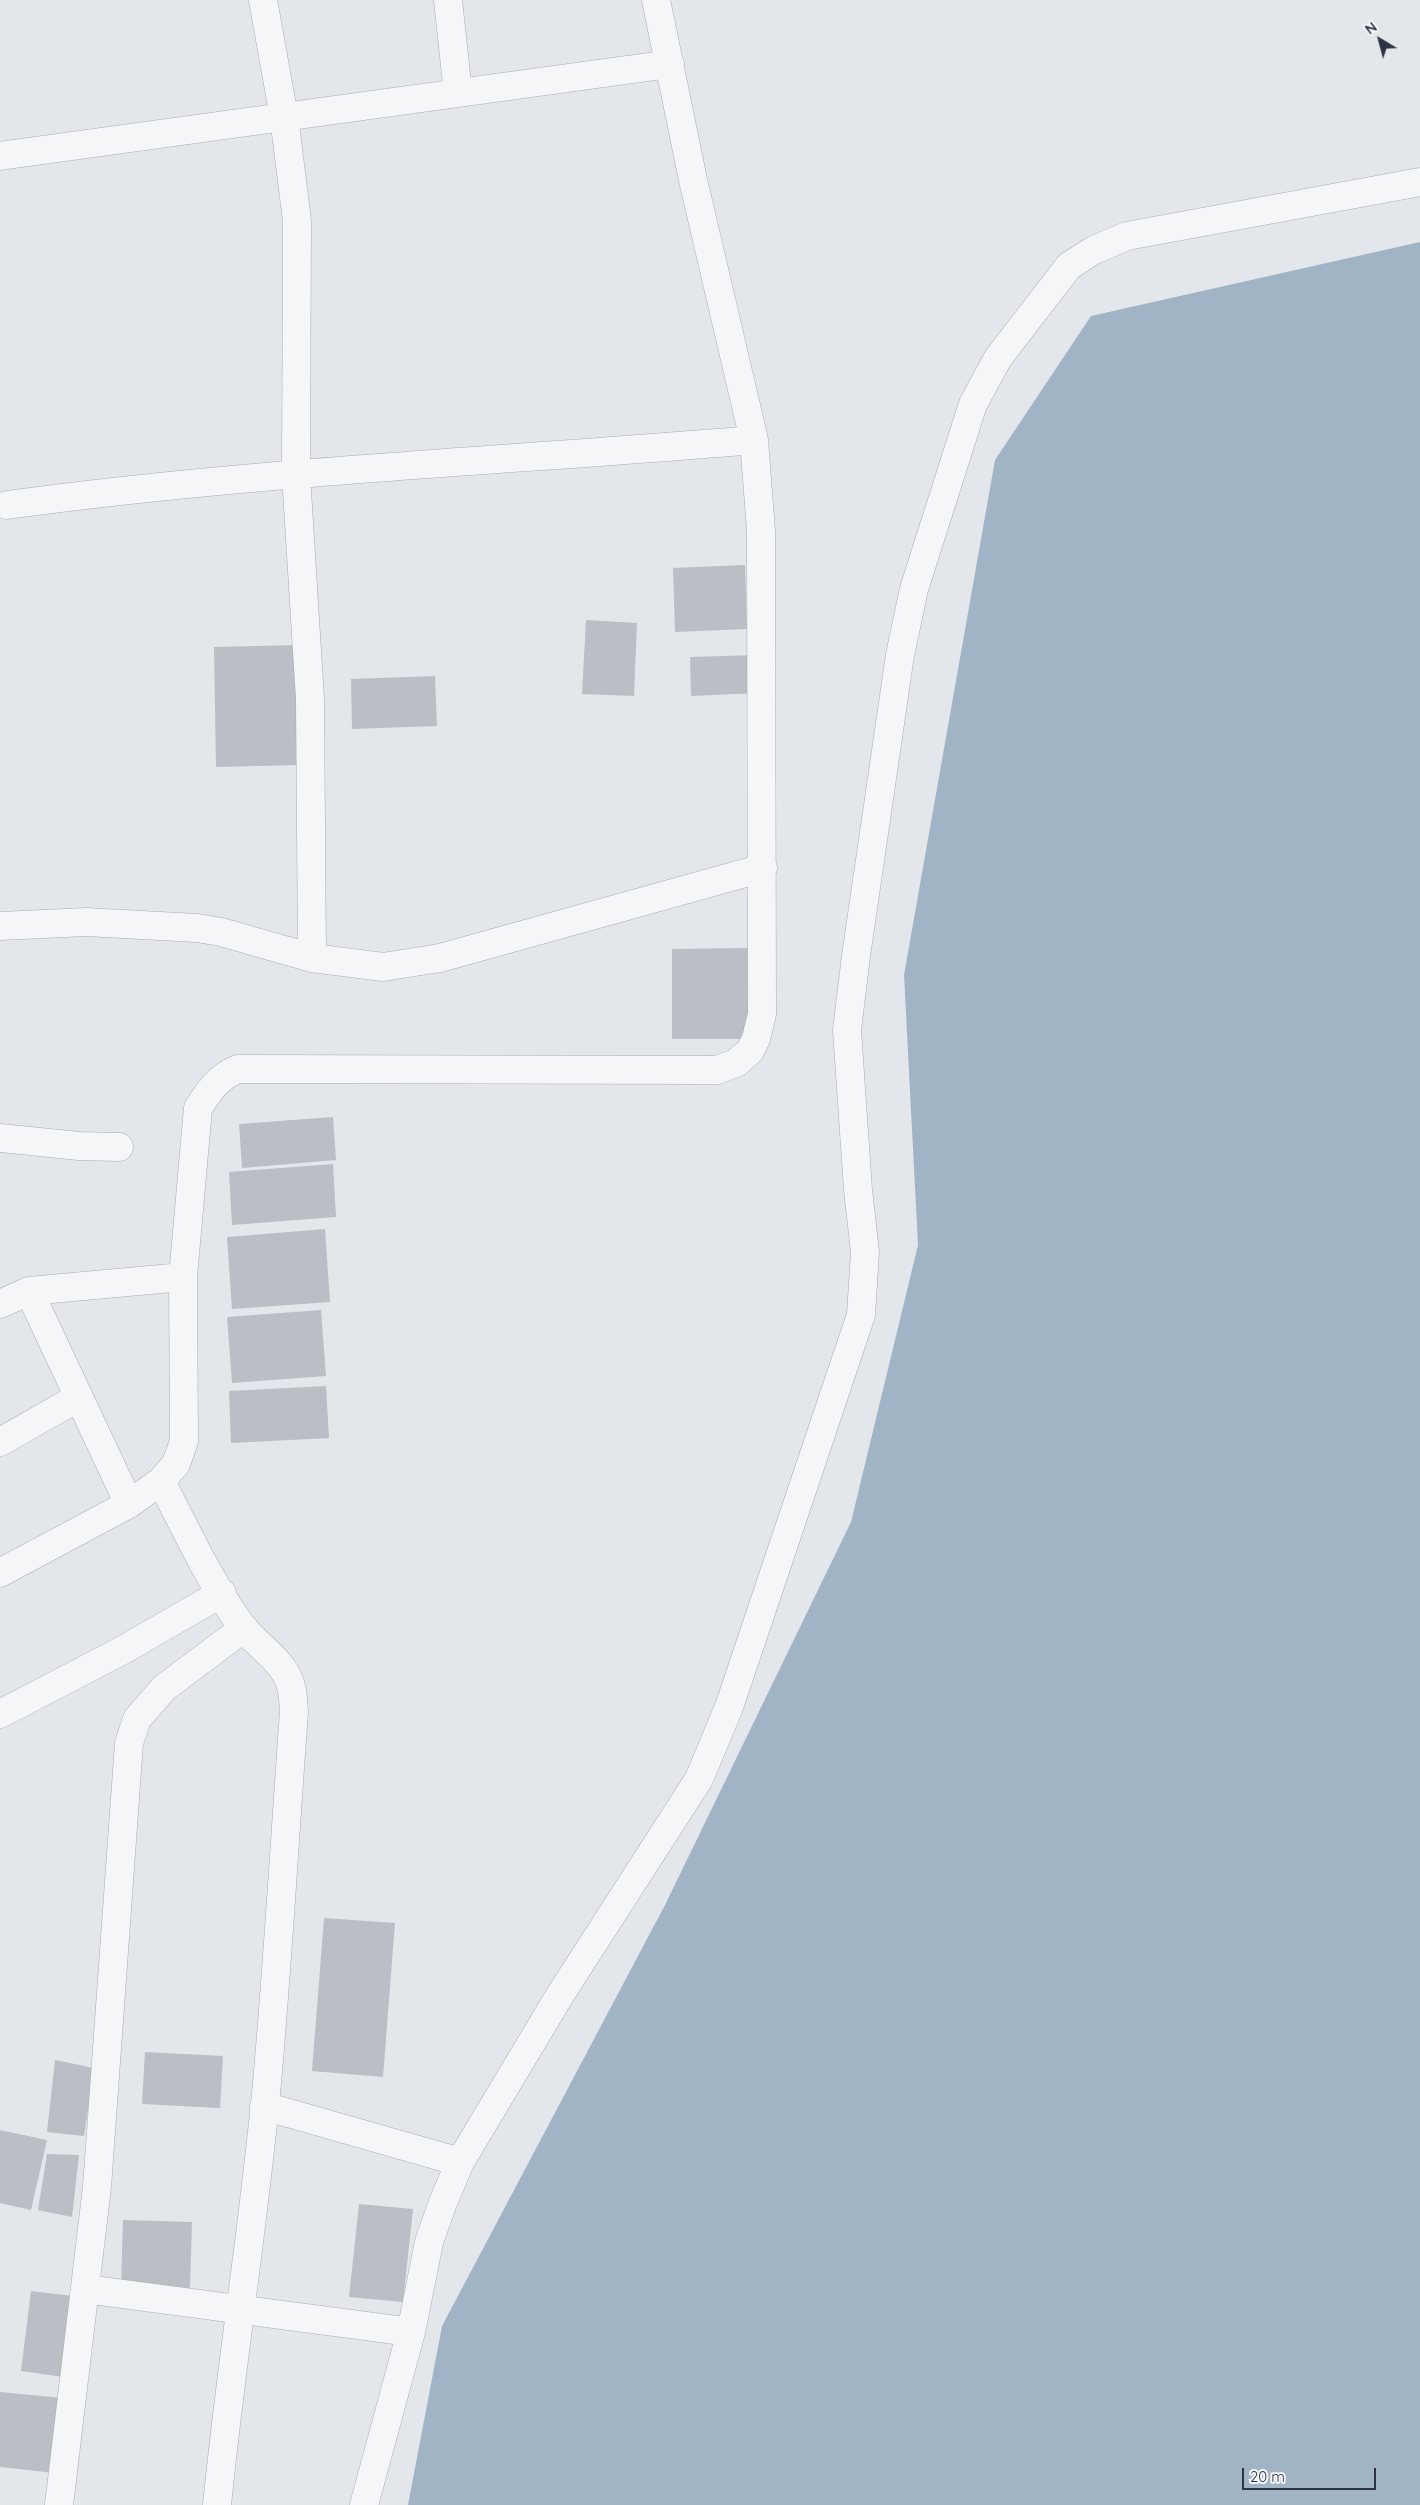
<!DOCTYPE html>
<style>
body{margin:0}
#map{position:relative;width:1420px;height:2505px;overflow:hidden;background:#e3e6ea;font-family:Quicksand,sans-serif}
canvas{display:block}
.north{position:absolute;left:1355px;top:15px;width:50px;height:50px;-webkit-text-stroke:4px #f2f4f7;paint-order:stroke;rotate:323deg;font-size:14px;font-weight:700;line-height:20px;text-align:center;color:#2c3440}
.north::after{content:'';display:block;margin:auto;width:18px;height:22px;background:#2c3440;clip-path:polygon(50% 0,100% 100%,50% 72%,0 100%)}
.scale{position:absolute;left:1242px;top:2468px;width:134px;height:22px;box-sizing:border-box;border:2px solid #2c3440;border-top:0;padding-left:6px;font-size:15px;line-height:18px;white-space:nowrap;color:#2c3440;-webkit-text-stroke:4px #f2f4f7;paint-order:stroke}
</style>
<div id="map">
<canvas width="1420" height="2505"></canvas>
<div class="north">N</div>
<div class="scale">20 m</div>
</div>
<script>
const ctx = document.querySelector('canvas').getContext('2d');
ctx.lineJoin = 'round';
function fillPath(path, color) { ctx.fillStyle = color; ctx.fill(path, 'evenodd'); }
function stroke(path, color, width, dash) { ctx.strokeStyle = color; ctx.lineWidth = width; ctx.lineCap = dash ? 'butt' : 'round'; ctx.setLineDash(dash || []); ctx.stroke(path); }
fillPath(new Path2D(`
 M1420 242V2505H408L442 2326 665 1905 851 1522 918 1245 904 975 995 460 1091 316Z`), '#a1b4c6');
fillPath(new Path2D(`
 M745 565 747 629 675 632 673 568Z
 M586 620 637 623 634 696 582 694Z
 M297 645 299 765 216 767 214 647Z
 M757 655 759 693 691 696 690 657Z
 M435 676 437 726 352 729 351 679Z
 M748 948V1039H672V949Z
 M333 1117 336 1160 242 1168 239 1124Z
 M333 1164 336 1217 232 1225 229 1172Z
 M325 1229 330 1302 232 1309 227 1237Z
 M321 1310 326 1376 232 1383 227 1317Z
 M326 1386 329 1438 231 1443 229 1391Z
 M324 1918 395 1923 383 2077 312 2071Z
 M145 2052 223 2056 220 2108 142 2104Z
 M55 2060 94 2068 84 2136 47 2132Z
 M0 2130 47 2140 31 2210 0 2203Z
 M47 2154 79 2155 72 2217 38 2210Z
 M359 2204 413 2209 403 2302 349 2297Z
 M123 2220 192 2222 190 2288 121 2287Z
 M31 2291 82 2297 70 2378 21 2371Z
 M0 2392 62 2398 54 2473 0 2467Z`), '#babfc6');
const minor = new Path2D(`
 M263 0 284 117 297 221 296 475 310 699 312 958
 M448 0 458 93
 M0 156 670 64
 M7 505C255 471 505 461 754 440
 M0 926 86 922 197 928 221 932 312 958 383 967 440 958 763 868
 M0 1138 79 1146 119 1147
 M29 1291 129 1504
 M0 1304 29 1291 183 1277
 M0 1442 79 1397
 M161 1481C185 1528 208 1577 238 1621 252 1642 277 1655 288 1678 293 1688 293 1699 294 1711 285 1835 278 1959 267 2083 254 2224 231 2364 217 2505
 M0 1573 129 1504 161 1481 176 1464 184 1441 183 1277 198 1108C210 1090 218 1077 238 1069L717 1070 736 1063 750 1051 756 1039 762 1014 761 531 754 440 693 180 656 0
 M0 1714 123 1650 222 1593
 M264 2106 460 2162
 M85 2289 411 2332
 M59 2505 97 2187 129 1743 137 1719 164 1688 244 1628
 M364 2505 411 2332 429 2242 442 2205 460 2162 560 1995 699 1779 729 1707 861 1315 865 1252 858 1190 847 1030 856 956 900 655 914 589 973 404 998 358 1069 266 1094 250 1127 236 1420 182`);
stroke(minor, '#a8adb4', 29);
stroke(minor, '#f5f6f8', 28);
</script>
